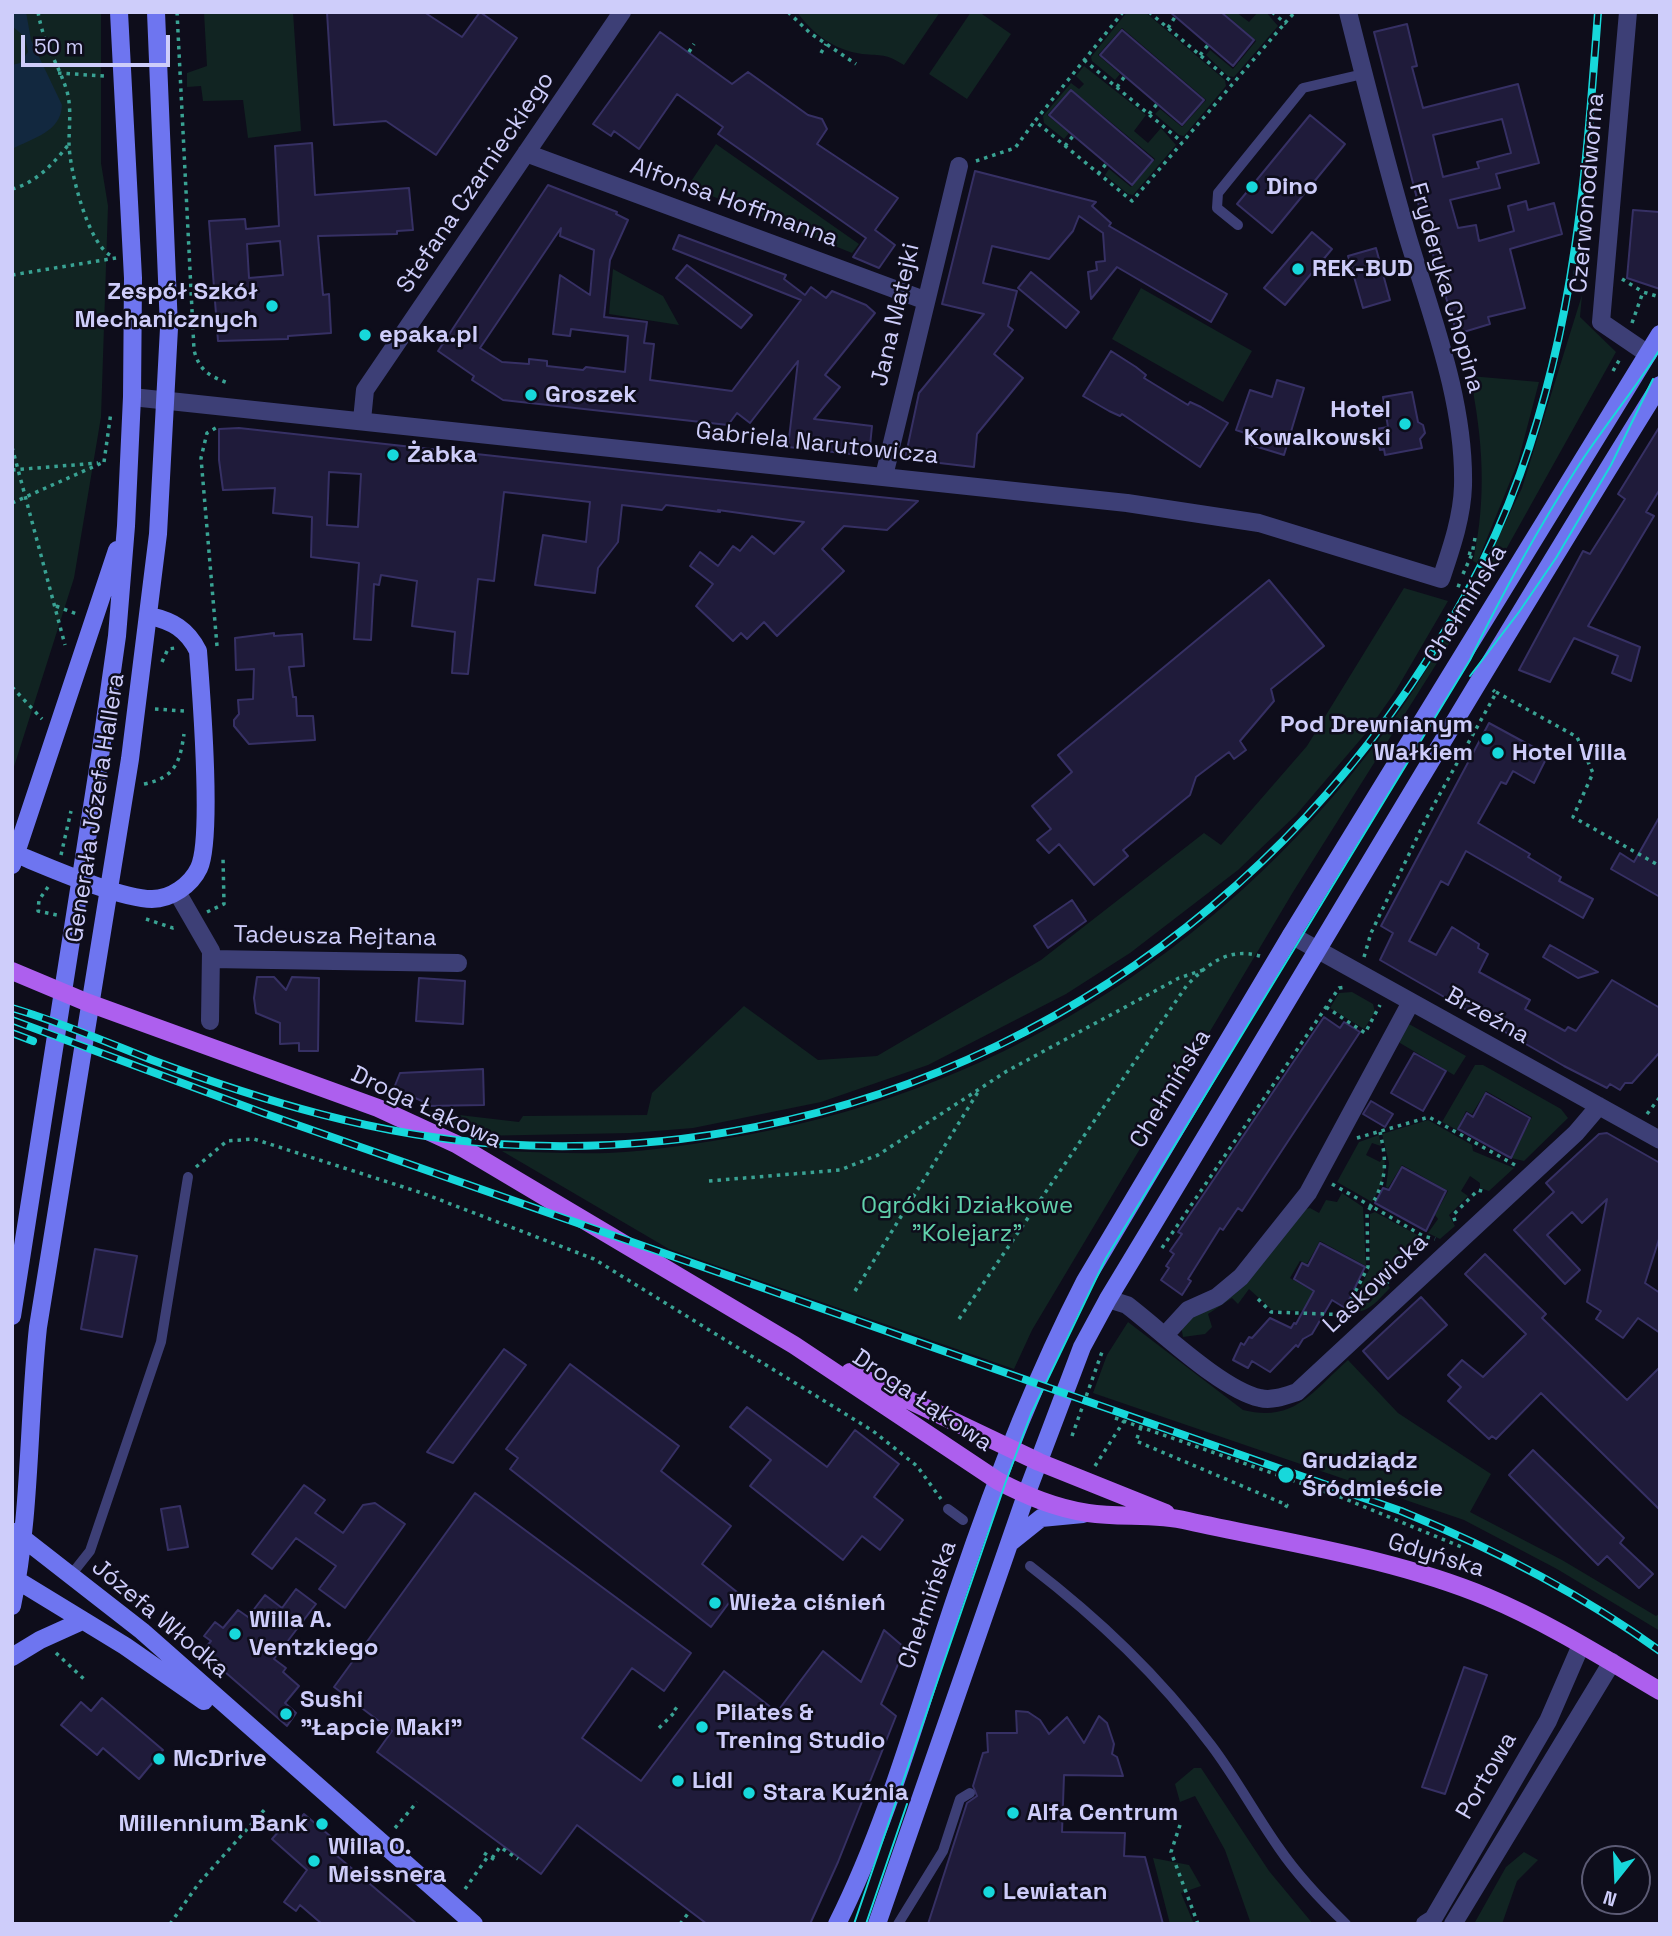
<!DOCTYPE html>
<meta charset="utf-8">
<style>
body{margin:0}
#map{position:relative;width:1672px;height:1936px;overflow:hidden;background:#0e0d1b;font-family:"Space Grotesk",sans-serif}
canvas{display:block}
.frame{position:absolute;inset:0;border:14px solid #cecdfa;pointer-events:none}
.north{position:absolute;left:1581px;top:1845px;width:70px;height:70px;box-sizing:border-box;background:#0e0d1b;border:2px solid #5b5a74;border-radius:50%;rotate:198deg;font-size:19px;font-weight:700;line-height:28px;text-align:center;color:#cecdfa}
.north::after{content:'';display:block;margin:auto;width:24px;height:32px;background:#17d8db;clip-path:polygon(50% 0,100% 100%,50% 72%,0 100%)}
.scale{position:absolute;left:21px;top:35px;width:149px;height:32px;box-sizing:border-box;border:4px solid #cecdfa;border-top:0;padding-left:9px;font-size:21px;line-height:24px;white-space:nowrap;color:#cecdfa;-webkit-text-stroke:5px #0e0d1b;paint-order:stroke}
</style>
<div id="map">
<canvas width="1672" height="1936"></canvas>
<div class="frame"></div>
<div class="north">N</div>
<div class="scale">50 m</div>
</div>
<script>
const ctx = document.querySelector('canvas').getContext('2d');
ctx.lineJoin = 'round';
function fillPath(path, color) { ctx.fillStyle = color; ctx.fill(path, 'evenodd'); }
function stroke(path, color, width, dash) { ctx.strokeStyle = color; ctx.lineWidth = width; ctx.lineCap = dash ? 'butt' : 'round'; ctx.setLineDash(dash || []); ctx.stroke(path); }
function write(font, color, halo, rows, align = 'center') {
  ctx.font = font + ' "Space Grotesk",sans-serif'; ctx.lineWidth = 5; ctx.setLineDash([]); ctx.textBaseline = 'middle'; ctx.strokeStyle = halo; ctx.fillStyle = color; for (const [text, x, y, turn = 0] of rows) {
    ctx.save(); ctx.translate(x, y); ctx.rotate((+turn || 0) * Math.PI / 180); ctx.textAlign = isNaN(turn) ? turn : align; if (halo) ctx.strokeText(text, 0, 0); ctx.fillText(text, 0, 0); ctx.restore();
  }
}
fillPath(new Path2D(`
 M12 12H101V163L108 206 101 417 74 578 12 773Z
 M204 12H293L301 131 248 138 243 100 203 101 201 86 187 87V73L207 66Z
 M797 12H940L904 65C885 53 882 56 862 54 834 50 813 34 797 12Z
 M971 12H979L1011 34 967 99 929 74Z
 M1127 12H1145L1225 80 1226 86 1184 136 1179 135 1155 114 1160 109 1182 127 1206 100 1122 28 1098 55 1120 74 1115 80 1092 61 1091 57Z
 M1223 12H1236L1249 22 1258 12H1266L1278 26 1234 77 1228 76 1206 55 1210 50 1233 69 1256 41Z
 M1084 66 1146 115 1134 131 1148 143 1161 128 1176 145 1133 195 1128 194 1105 175 1109 169 1131 187 1155 159 1071 89 1047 115 1069 133 1064 139 1044 123 1043 116 1071 83 1079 89 1084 84 1076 76Z
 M716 144 859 244 852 253 702 192 690 183Z
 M613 269 663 296 679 325 609 314Z
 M1141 288 1252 351 1223 402 1112 339Z
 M1582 295 1580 317 1616 352 1494 571 1484 567 1522 488Z
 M1470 376 1539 382 1518 462 1477 563 1473 561C1487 498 1483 439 1470 376Z
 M1404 588 1448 601 1395 692 1366 733 1296 815 1238 870 1130 953 1066 994 928 1065 821 1102 693 1128 631 1133 474 1136 425 1111 519 1122 523 1116 647 1115 652 1093 744 1006 818 1060 877 1056 1041 960 1204 833 1221 845 1307 746Z
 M1462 608 1469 612 1293 892 1032 1330 1014 1369 669 1249 502 1151C537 1152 573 1154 608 1153 654 1151 701 1143 747 1135 1011 1086 1234 940 1391 723 1418 686 1440 647 1462 608Z
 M1352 992 1373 1004 1375 1012 1364 1029 1330 1008 1339 993Z
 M1409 1024 1466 1056 1454 1075 1400 1043 1399 1038Z
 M1475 1065H1483L1561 1109 1568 1118 1524 1161 1511 1158 1532 1117 1486 1091 1472 1114 1466 1111 1457 1130 1442 1122Z
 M1428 1120 1472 1145 1473 1151 1514 1168 1489 1191 1480 1188V1183L1470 1176 1461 1191 1468 1196 1449 1215 1455 1226 1440 1239 1428 1233 1438 1219 1435 1215 1448 1191 1402 1165 1388 1188 1386 1187 1389 1163 1382 1134Z
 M1379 1135 1381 1146 1372 1143 1366 1155 1380 1162 1384 1156C1387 1173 1381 1187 1372 1202L1337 1182 1359 1142Z
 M1342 1193 1363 1207 1366 1266 1320 1241 1307 1264 1300 1261 1290 1278 1318 1294 1309 1311 1272 1310 1249 1289 1238 1304 1232 1298 1208 1314 1212 1327 1205 1334 1183 1337 1181 1326C1227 1291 1271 1260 1302 1210L1310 1208 1319 1213 1326 1200 1337 1202Z
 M1375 1212 1421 1237 1384 1277 1390 1288C1379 1299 1366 1317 1349 1310L1370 1268V1214Z
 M1128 1322 1243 1410C1294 1423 1312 1392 1348 1360L1398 1413 1491 1474 1470 1512 1562 1560 1656 1616 1660 1613V1631L1557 1569 1464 1520 1093 1393 1107 1355Z
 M1194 1768H1201L1269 1871 1313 1924H1251L1225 1850 1195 1796 1180 1802 1175 1784Z
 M1524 1852 1538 1860 1517 1881 1502 1924H1474L1506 1867Z
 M1153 1858 1189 1865 1201 1886 1181 1893 1194 1924H1170Z`), '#112422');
fillPath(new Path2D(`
 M12 12H26L31 40 62 105C61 132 33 138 12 149V65L20 63 28 52 25 37 12 26Z`), '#12283f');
const building = new Path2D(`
 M327 12H424L462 37 480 12 517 38 436 155 386 121 334 125Z
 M1170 12H1221L1254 40 1233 66Z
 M1407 24 1417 66 1412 67 1423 108 1518 84 1539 163 1496 174 1500 188 1450 200 1458 228 1476 225 1479 241 1514 231 1508 206 1526 201 1528 210 1554 203 1562 234 1510 249 1525 308 1488 317 1490 324 1457 334 1422 218 1374 32ZM1502 119 1511 153 1477 162 1479 168 1443 177 1433 135Z
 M1122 30 1204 100 1182 125 1100 55Z
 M660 32 732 84 748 72 808 115 822 119 827 129 817 144 898 198 875 230 895 245 879 268 853 257 866 238 718 134 723 127 677 94 639 149 614 131 611 136 593 124Z
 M1071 90 1153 160 1132 185 1049 115Z
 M1310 115 1345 144 1272 233 1237 204Z
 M312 143 315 195 409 188 413 230 397 231V234L318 236 323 295 329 294 331 333 288 336V339L218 341 209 221 245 219 246 229 279 226 275 146ZM280 241 283 275 249 278 247 244Z
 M975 171 1096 202 1092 206 1111 223 1109 226 1227 294 1211 322 1117 267 1091 299 1088 272 1097 270 1096 262 1105 261 1103 233 1079 216 1073 231 1049 259 992 246 983 283 1017 291 1008 326 1013 330 994 354 1023 378 977 434 974 467 905 459 919 393 984 314 942 304Z
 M548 185 617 212 616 214 628 220 610 260 604 317 647 322 644 343 654 344 650 380 732 391 801 300 673 249 679 235 786 275 784 279 805 295 811 287 826 298 832 291 866 305 875 313 825 375 840 387 814 419 872 426 869 456 788 447 798 361 750 423 737 413 728 425 503 400 472 380 474 376 438 351ZM561 228 560 236 594 250 590 295 560 275 553 334 570 336 571 329 628 336 625 372 586 367 583 370 547 366V361L529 359V364L502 362 480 348Z
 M1633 210 1659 212 1660 289 1627 278Z
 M1312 232 1332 249 1285 305 1264 288Z
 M1376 248 1390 300 1363 308 1348 256Z
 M687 265 752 315 741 328 676 278Z
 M1031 272 1079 312 1066 328 1018 288Z
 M1111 351 1136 367 1146 375 1144 378 1188 405 1190 402 1201 407 1228 423 1200 467 1122 414 1120 416 1109 411 1083 396Z
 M1277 380 1304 388 1284 455 1248 444 1251 435 1236 430 1250 390 1272 397Z
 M1412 392 1418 422 1423 425 1425 433 1420 439 1422 448 1385 455 1384 449 1380 450 1376 429 1388 427 1383 397Z
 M1660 426V489L1646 512 1654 516 1588 626 1640 647 1631 681 1612 673 1618 656 1574 638 1550 682 1519 670 1583 551 1590 554 1625 499 1618 494Z
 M239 428 668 475 918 501 887 530 844 526 822 549 844 571 777 636 764 622 747 639 741 633 733 641 696 606 713 584 690 566 700 552 718 566 733 546 740 551 752 536 774 554 804 522 718 510 720 512 666 505 662 510 622 505 618 542 598 568 595 593 535 585 543 535 586 542 590 502 504 492 494 581 478 579 468 674 452 673 455 632 412 626 417 581 381 575 379 585 374 584 371 640 354 639 359 563 311 557 312 517 273 513 275 488 223 490 219 460V429ZM329 472 361 474 358 527 327 525Z
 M1269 580 1324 646 1271 689 1274 701 1240 741 1246 750 1234 759 1229 752 1196 777 1190 795 1123 850 1128 856 1094 885 1059 844 1049 853 1037 840 1051 829 1032 806 1072 772 1058 755Z
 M274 633V636L302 634 304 666 289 667 293 697H296L297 716H313L315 740 249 744 234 726V720L239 714 238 700 253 699 254 669 236 670 235 638Z
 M1489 723 1548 755 1534 783 1513 771 1506 784 1501 782 1478 823 1530 854 1528 857 1561 877 1559 881 1593 899 1583 918 1466 851 1448 885 1441 881 1409 941 1436 955 1452 927 1479 944 1478 948 1488 954 1479 972 1530 1000 1525 1009 1565 1031 1568 1027 1576 1031 1612 980 1660 1008V1052L1632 1083H1625L1620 1090 1610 1084 1607 1088 1564 1066 1380 960 1393 933 1381 926Z
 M1660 816V897L1611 869 1620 853 1634 862Z
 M1072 900 1086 921 1048 948 1034 926Z
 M1550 945 1598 972 1578 978 1543 957Z
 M257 977H274L286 990 292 977 319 978 318 1051H299V1043L280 1044V1023L256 1013 254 998Z
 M419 978 465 981 463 1024 416 1021Z
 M1324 1017 1340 1028 1344 1022 1360 1032 1242 1211 1238 1208 1223 1230 1220 1228 1188 1279 1191 1281 1182 1295 1161 1280 1169 1268 1166 1266 1174 1254 1170 1251 1182 1234 1178 1232Z
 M1414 1053 1446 1071 1423 1111 1391 1093Z
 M483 1069 484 1105 424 1106V1102L394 1088 400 1073Z
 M1486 1093 1530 1118 1511 1158 1458 1129 1467 1113 1473 1117Z
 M1371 1101 1393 1114 1385 1127 1363 1114Z
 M1607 1133 1660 1163V1236L1645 1283 1660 1293V1333L1638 1318 1623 1338 1596 1319 1601 1311 1587 1302 1607 1199 1582 1223 1572 1212 1547 1235 1580 1270 1565 1284 1514 1230 1554 1192 1546 1183 1599 1134Z
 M1402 1167 1446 1191 1426 1231 1375 1203 1383 1188 1389 1190Z
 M1320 1243 1365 1267 1345 1308 1332 1300 1312 1334 1303 1339 1298 1347 1296 1345 1270 1372 1252 1361 1248 1368 1233 1360 1241 1343 1244 1345 1249 1337 1252 1338 1270 1318 1291 1328 1294 1323 1296 1324 1314 1291 1294 1279 1302 1263 1308 1266Z
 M95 1249 137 1256 122 1337 81 1329Z
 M1485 1254 1546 1314 1542 1318 1627 1400 1660 1367V1510L1541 1393 1496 1439 1492 1436 1489 1439 1448 1401 1461 1387 1448 1375 1462 1360 1483 1377 1526 1334 1465 1274Z
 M1421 1297 1447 1325 1388 1379 1363 1351Z
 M504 1349 526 1365 453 1463 427 1452Z
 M570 1364 679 1446 661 1471 731 1526 702 1564 737 1592 711 1627 510 1469 518 1458 506 1449Z
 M747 1407 827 1467 855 1430 899 1464 874 1497 903 1520 880 1550 862 1536 843 1560 750 1486 771 1460 730 1427Z
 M1533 1450 1624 1538 1620 1543 1653 1574 1639 1588 1607 1556 1598 1565 1509 1475Z
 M304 1485 325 1500 315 1513 343 1533 363 1505 375 1503 405 1524 345 1608 319 1589 336 1566 296 1538 272 1569 252 1554Z
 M475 1493 691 1653 664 1691 632 1668 582 1738 641 1781 724 1671 777 1712 823 1651 861 1682 884 1630 905 1648 881 1704 896 1716 838 1862 810 1924H707L577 1825 541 1874 377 1752 392 1731 334 1687Z
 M180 1506 188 1547 168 1550 161 1509Z
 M296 1589 316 1604 274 1659 286 1668 283 1672 299 1686 285 1703 296 1713 287 1726 202 1652 211 1641 204 1636 215 1622 223 1628 238 1610 248 1617 265 1595 282 1608Z
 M1464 1667 1487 1675 1445 1794 1422 1787Z
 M102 1698 163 1750 139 1779 103 1748 97 1755 61 1725 81 1702 91 1711Z
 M1016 1711 1028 1712 1040 1720 1049 1734 1067 1717 1084 1743 1099 1716 1107 1723 1114 1744 1112 1754 1117 1757 1123 1776 1064 1775 1062 1832 1125 1833 1124 1856 1145 1857 1163 1924H928L967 1803 977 1796 973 1786 983 1753 988 1752 987 1733H1017Z
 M304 1814 342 1846 336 1855 417 1924H322L300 1905 296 1911 284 1902 307 1870 272 1839 287 1822 293 1827Z`);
fillPath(building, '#1f1b3a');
stroke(building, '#363064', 2);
stroke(new Path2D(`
 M38 12C44 46 56 59 66 88 72 106 69 125 69 143 69 168 88 246 112 256
 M177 12 194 350C199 370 209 376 228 383
 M788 12 810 33 856 64
 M1123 12 1035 121 1132 201 1285 23
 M1149 12 1233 83
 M1272 12 1285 23 1295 12
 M1168 28 1175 17
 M689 52 694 44
 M821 53 826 44
 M1200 55 1208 45
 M1084 60 1182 142
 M58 73 104 76
 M1117 87 1125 76
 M1149 114 1157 104
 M1065 146 1073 136
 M976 161 1015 148 1035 121
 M1098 174 1106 164
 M12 189C36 183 54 163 69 144
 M12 275 116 258
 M1622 279 1643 292
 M1632 323 1643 292 1660 297
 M1613 371 1621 357
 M12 447 65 645
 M104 462 111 412
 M12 470 98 463
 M12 503 104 462
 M1468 553 1472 554 1475 538
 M1463 574 1472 554
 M1457 585 1479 593
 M56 606 77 614
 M217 646 201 458 207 433 219 426
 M162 662 168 649 175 648
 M12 687 42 719
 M1496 692 1577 737 1593 773 1573 817 1660 866
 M155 709 184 711
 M144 784C175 778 180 762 184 734
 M61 855 71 811
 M48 887 39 900 38 911 57 915
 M207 912 224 904 223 857
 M146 919 173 928 178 926
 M1364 957 1371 933 1426 819 1496 693 1493 690
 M1326 1007 1365 1033 1380 1005
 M1647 1114 1660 1097
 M1357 1138 1429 1117 1515 1165
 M196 1167 227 1141 254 1139 422 1193 594 1259 873 1431 917 1466 941 1499
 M709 1181 840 1170 878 1155 1007 1071 1179 978 1203 970
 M1332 1184 1371 1206C1387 1179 1387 1163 1380 1132
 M1455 1221 1453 1215 1478 1190 1485 1192
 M1162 1248 1339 988 1346 987
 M1388 1284 1384 1278 1423 1236
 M855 1291 978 1092
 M1258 1299 1271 1312 1352 1315
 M1344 1314 1368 1267 1367 1213 1371 1206 1423 1236 1435 1239
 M959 1319 1187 985C1208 964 1228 947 1260 956
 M1115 1418 1343 1498 1464 1548
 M1141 1427 1136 1441 1287 1505 1283 1512
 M1072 1436 1102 1352
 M1095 1466 1124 1421
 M56 1653 85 1680
 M659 1728 677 1710 672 1706
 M1180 1825 1171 1852 1198 1924
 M395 1828 417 1802
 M484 1853 498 1862
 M492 1858 500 1847 518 1859
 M465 1889 489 1855
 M170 1924 199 1883 266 1808
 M680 1924 690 1911`), '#39a293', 3.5, [3.5, 5]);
stroke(new Path2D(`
 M1238 225 1217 208 1218 193 1303 88 1363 74
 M948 1509 963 1520
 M1030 1566C1100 1620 1158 1675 1211 1745 1236 1778 1255 1814 1279 1848 1298 1876 1321 1900 1346 1924
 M71 1575 90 1551 161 1342 188 1177
 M898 1924 943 1851 960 1799 970 1793`), '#3d3f76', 10);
stroke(new Path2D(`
 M1628 12 1601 322 1648 354
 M526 153 924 300
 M132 397 1127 503 1259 523 1441 579C1451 549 1462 518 1463 486 1465 402 1432 318 1408 238 1386 163 1367 88 1348 12
 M362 420 365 390 622 12
 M884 476 959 166
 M177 892 211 951 210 1021
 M1291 935 1660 1140
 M211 959 458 963
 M1108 1299 1127 1305C1160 1330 1222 1390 1260 1398 1272 1401 1285 1396 1297 1392L1576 1133 1599 1106
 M1166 1334 1188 1310 1217 1297 1241 1277 1308 1193 1411 1002
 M1425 1924 1433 1919 1548 1721 1581 1645
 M1453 1924 1612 1662`), '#3d3f76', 18);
stroke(new Path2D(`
 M16 854C48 867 120 899 152 899 171 899 191 885 199 868 213 838 201 691 198 651 187 629 172 621 150 616
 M12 865 117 550
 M12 1316 100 756 117 636 126 526 132 397 133 278 119 12
 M15 1532 142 1631 474 1924
 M1011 1542 1041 1518 1083 1514
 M12 1577 125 1646 204 1701
 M12 1606C31 1515 28 1419 38 1327L130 759 158 534 169 328 156 12
 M12 1657 40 1640 82 1621
 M837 1924C891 1816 921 1698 960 1585 995 1481 1035 1378 1085 1281L1291 935 1660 334
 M877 1924 1026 1495 1082 1347 1108 1299C1292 995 1472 687 1660 385`), '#6e75f0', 18);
stroke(new Path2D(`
 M12 971 86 1002 378 1108 456 1144 794 1345 998 1481C1027 1496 1055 1508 1088 1513 1121 1518 1155 1513 1188 1521 1287 1543 1393 1558 1487 1597 1547 1622 1604 1658 1660 1691
 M850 1372 1039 1462 1166 1513`), '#ad5fee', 18);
stroke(new Path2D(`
 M1470 676 1519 612 1556 558 1611 465 1653 379
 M854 1924 1005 1484 1031 1414 1106 1258 1470 660C1502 594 1537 530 1577 468 1603 427 1635 390 1660 349
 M866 1924 907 1804`), '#17d8db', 2);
const rail = new Path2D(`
 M12 1008C60 1022 106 1042 152 1060 263 1101 378 1136 497 1144 850 1167 1182 1001 1389 716 1442 643 1489 560 1520 474 1575 321 1586 174 1598 12
 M12 1020 263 1113 1401 1511C1492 1548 1580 1593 1660 1651
 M12 1033 33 1041`);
stroke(rail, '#17d8db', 8);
stroke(rail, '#0e0d1b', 5, [16]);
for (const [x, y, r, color] of [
 [1252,187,7,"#17d8db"],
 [1298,269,7,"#17d8db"],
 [272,306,7,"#17d8db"],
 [365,335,7,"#17d8db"],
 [531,395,7,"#17d8db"],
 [1405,424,7,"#17d8db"],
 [393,455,7,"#17d8db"],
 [1487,739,7,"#17d8db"],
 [1498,753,7,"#17d8db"],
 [1286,1475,9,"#17d8db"],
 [715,1603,7,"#17d8db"],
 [235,1634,7,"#17d8db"],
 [286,1714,7,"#17d8db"],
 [702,1727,7,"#17d8db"],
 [159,1759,7,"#17d8db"],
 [678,1781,7,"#17d8db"],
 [749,1793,7,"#17d8db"],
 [1013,1813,7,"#17d8db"],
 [322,1824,7,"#17d8db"],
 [314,1861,7,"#17d8db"],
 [989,1892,7,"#17d8db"]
]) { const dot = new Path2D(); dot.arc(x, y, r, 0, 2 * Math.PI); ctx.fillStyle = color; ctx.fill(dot); stroke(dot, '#0e0d1b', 2.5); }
write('24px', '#cecdfa', '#0e0d1b', [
 ["Stefana Czarnieckiego",476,183,-56],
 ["Czerwonodworna",1588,193,-85],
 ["Alfonsa Hoffmanna",734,203,20],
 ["Fryderyka Chopina",1446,288,74],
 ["Jana Matejki",896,315,-77],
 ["Gabriela Narutowicza",817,444,6],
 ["Chełmińska",1466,604,-58],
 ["Generała Józefa Hallera",96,808,-81],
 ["Tadeusza Rejtana",335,937,1],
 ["Brzeźna",1487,1016,29],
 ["Chełmińska",1171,1089,-59],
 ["Droga Łąkowa",426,1108,25],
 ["Laskowicka",1376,1284,-43],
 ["Droga Łąkowa",922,1401,34],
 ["Gdyńska",1436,1556,17],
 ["Chełmińska",928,1605,-71],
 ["Józefa Włodka",160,1619,40],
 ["Portowa",1487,1776,-60]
]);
write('bold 24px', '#cecdfa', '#0e0d1b', [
 ["Dino",1266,187],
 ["REK-BUD",1312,269],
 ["Zespół Szkół",258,292,"right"],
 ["Mechanicznych",258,320,"right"],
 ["epaka.pl",379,335],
 ["Groszek",545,395],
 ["Hotel",1391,410,"right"],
 ["Kowalkowski",1391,438,"right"],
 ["Żabka",407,455],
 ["Pod Drewnianym",1473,725,"right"],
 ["Wałkiem",1473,753,"right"],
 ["Hotel Villa",1512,753],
 ["Grudziądz",1302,1461],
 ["Śródmieście",1302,1489],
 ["Wieża ciśnień",729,1603],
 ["Willa A.",249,1620],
 ["Ventzkiego",249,1648],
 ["Sushi",300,1700],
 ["\"Łapcie Maki\"",300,1728],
 ["Pilates &",716,1713],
 ["Trening Studio",716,1741],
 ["McDrive",173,1759],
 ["Lidl",692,1781],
 ["Stara Kuźnia",763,1793],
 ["Alfa Centrum",1027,1813],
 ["Millennium Bank",308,1824,"right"],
 ["Willa O.",328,1847],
 ["Meissnera",328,1875],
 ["Lewiatan",1003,1892]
], 'left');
write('24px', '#61d1ac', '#0e0d1b', [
 ["Ogródki Działkowe",967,1206],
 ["\"Kolejarz\"",967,1234]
]);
</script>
